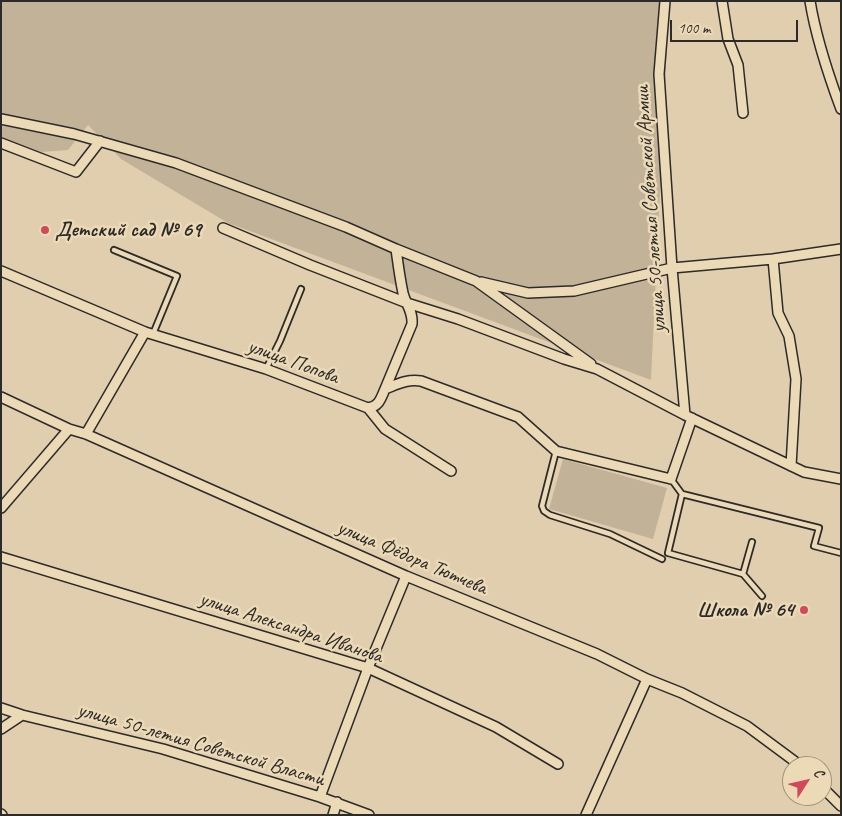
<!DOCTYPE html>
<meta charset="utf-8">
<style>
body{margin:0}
#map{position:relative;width:842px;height:816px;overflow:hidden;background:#e0ceae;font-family:Caveat,sans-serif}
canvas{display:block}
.frame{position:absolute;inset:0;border:2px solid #2b2b2b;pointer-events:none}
.north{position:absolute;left:782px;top:756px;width:50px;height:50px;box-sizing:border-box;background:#ecd9b6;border:1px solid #9f937e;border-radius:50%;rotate:55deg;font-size:14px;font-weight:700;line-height:20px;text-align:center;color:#2b2b2b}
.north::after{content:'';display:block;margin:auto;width:18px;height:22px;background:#d1495b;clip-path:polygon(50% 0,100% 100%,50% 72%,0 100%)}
.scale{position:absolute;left:670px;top:20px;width:128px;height:22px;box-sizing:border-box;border:2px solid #2b2b2b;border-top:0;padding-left:6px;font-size:15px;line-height:18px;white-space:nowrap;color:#2b2b2b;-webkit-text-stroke:4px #ecd9b6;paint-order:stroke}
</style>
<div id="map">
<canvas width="842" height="816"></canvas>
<div class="frame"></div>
<div class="north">С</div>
<div class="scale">100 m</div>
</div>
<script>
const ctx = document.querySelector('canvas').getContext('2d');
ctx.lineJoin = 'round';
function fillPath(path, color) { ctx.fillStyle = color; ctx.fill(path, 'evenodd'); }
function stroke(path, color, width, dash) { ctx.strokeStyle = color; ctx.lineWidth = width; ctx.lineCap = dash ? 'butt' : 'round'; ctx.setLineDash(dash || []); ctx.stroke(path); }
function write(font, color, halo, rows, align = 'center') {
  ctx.font = font + ' Caveat,sans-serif'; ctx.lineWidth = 5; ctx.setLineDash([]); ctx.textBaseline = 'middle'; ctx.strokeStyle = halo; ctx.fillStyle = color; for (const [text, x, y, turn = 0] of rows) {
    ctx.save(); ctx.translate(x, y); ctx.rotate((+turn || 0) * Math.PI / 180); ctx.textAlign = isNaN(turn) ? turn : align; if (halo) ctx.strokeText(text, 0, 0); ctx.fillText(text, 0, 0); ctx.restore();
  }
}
fillPath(new Path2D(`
 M1 1H669L651 380 228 223 121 159 88 125 68 150 42 152 1 137Z
 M563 459 667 488 653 539 549 509Z`), '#c2b398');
const lane = new Path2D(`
 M114 250 177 276 153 334
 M266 369 280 341 301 289
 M556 451 542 506 544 511 550 515 610 534 662 559
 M671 479 682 494
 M743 574 752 542
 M762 596 743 574 668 553 682 494 819 528 814 546 841 553`);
const street = new Path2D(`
 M665 1 659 74 672 268 685 415
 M722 1 728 39 738 65 743 113
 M810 1C816 38 828 74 841 109
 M1 119 74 134 176 163 346 227 396 249 476 281 591 364
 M1 143 76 172 100 141
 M223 228 310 265 407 303 458 319 564 359 597 369 685 415 804 472 841 479
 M773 259 778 313 789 336 796 379 791 466
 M1 271 145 332 266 369 368 408C379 407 381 398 385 389 398 384 407 379 421 381L518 417 556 451 671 479 692 418
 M481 282 528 293 574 291 672 268 773 259 841 249
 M385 389 412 324C413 311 406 305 403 293 400 279 398 264 396 249
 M1 397 69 429 86 434 406 576 597 654 647 679 682 693 747 726 801 766
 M368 408 385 429 451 471
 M86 434 145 332
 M1 508 69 429
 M1 557 368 668 496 727 558 764
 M1 708 22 715 163 749 320 797 369 815
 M1 729 22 715
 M822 787 841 806
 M320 797 368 668 406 576
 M1 814 2 815
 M333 815 337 802
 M586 815 647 679`);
stroke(lane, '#2b2b2b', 8);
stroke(street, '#2b2b2b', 12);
stroke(lane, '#ecd9b6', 4.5);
stroke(street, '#ecd9b6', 9);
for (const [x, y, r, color] of [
 [45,230,5,"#d1495b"],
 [804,610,5,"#d1495b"]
]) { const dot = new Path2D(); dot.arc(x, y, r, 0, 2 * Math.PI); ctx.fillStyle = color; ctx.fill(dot); stroke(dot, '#ecd9b6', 2); }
write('21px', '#2b2b2b', '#ecd9b6', [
 ["улица 50-летия Советской Армии",651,209,-94],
 ["улица Попова",293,362,20],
 ["улица Фёдора Тютчева",412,558,23],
 ["улица Александра Иванова",291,628,18],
 ["улица 50-летия Советской Власти",201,745,16]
]);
write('bold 21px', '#2b2b2b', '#ecd9b6', [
 ["Детский сад № 69",55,230],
 ["Школа № 64",794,610,"right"]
], 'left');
</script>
